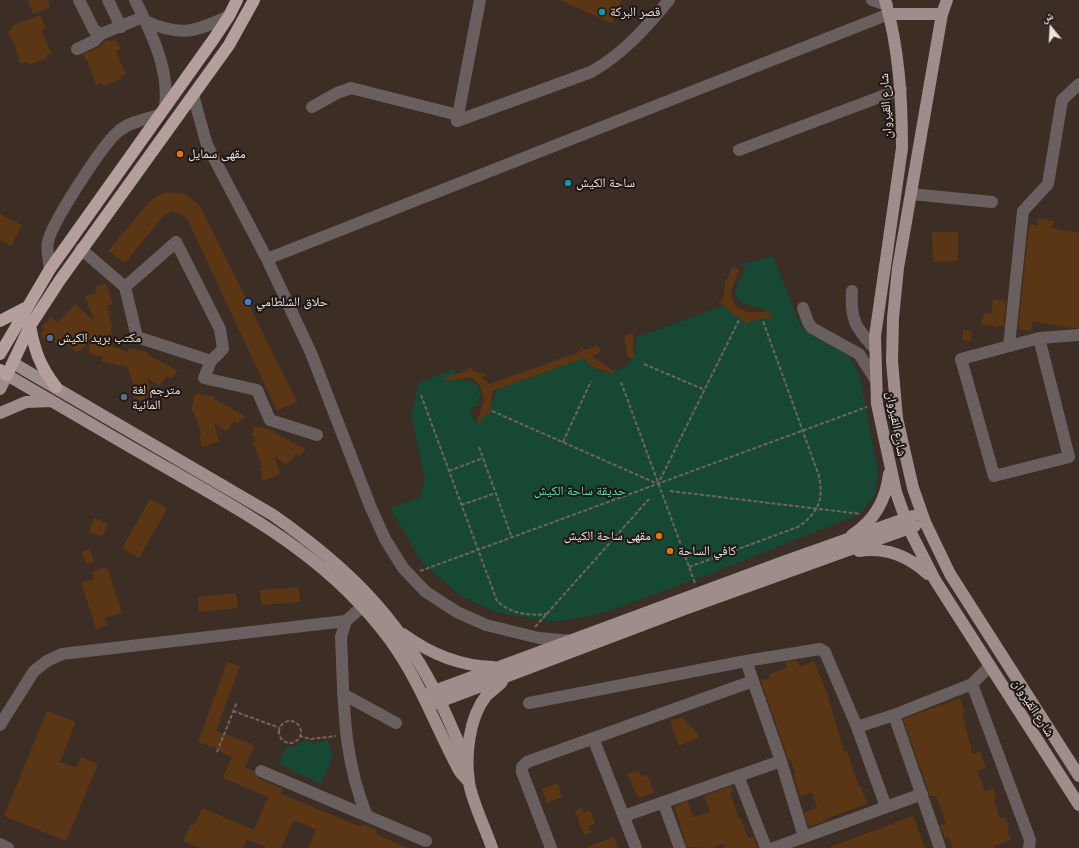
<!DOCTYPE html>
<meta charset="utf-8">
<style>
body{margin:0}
#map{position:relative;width:1079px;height:848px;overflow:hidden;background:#3c2d25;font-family:Montserrat,"Noto Naskh Arabic",sans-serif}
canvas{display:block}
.north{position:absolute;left:1031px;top:8px;width:40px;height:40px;-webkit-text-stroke:3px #1e1713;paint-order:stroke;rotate:342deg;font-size:11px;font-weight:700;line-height:16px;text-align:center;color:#ede3de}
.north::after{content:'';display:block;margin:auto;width:14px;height:18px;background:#ede3de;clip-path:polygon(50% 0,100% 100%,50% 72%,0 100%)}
</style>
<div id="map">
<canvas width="1079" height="848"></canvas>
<div class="north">ش</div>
</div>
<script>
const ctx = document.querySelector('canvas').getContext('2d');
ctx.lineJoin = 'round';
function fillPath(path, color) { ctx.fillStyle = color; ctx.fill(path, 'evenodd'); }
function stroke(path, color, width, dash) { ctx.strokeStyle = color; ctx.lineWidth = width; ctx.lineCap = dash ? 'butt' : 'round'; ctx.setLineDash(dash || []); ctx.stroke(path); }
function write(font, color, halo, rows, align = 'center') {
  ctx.font = font + ' Montserrat,"Noto Naskh Arabic",sans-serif'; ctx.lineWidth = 4; ctx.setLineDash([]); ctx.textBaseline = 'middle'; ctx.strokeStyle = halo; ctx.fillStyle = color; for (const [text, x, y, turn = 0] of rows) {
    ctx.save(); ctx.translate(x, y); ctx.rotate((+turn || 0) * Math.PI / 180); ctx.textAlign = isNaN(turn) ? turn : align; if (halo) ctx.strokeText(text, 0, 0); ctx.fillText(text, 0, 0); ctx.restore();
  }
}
fillPath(new Path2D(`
 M773 256 801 327 812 336 849 355 860 377 878 473 875 494 860 514 708 575 597 615 553 622 495 612 461 596 422 563 390 508 420 497 425 478 411 416 418 383 454 369 458 380C478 380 486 388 476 407L470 408 474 422 478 421C489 413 494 403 496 390L584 358C588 362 594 369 599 371 611 375 625 369 632 359 636 353 636 344 637 337L726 305 738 315H764V310C758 305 750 307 743 303 729 295 738 281 745 271L742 264Z
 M304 740 314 743 328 740 333 757 321 784 279 764 286 747H295Z`), '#164833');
fillPath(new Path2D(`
 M28 0H48L50 7 33 14Z
 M559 0H622L612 23Z
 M40 15 46 28 41 30 51 53 46 55 47 58 29 65 27 62 21 64 12 39 11 40 8 31 12 30 11 26Z
 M109 39 110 41 115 40 118 43 121 49 116 51 126 74 121 76 122 79 103 86 102 83 96 85 87 60 86 61 83 54 97 48Z
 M167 192 186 194 200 206 297 402 277 411 187 219 183 215 171 212 165 214 125 263 108 251 149 202 157 196Z
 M0 214 22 225 11 246 0 240Z
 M1038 218 1054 221 1052 228 1079 233V328H1071L1033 321 1031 331 1018 329 1028 234 1030 224 1037 226Z
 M932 232H958V261L933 262Z
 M732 267 739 269 731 293 733 301 738 308 747 312H771L772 318 760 319V321L751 320 747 325 737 316 732 315V312L718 302 723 299 726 279H728Z
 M106 283 113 304 107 306 113 329H111L112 346 128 352V348L148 352 147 354 178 371 170 379 168 375 159 386 147 378 152 396 145 397V399L135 402 132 389H134L128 367 101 361 103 357 89 354 90 341 77 353 62 340 57 344 50 338 46 342 40 335 44 329 41 327 51 317 57 323 75 304 94 321 85 296 97 292 95 287Z
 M993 299 1006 301 1004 326 999 325 998 327 981 324 984 313 991 314Z
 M963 330 972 331 971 341 962 340Z
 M633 333 634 358H628L624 336Z
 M598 345 601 352 592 356 615 372 614 374 595 368 587 363 585 358 493 391 491 401V414L486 413 481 423 477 421 484 399 479 384 472 378 444 381V378L466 371 470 367 476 372 485 373V377H482L489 384 582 351 579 346 585 350Z
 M195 393 215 397 214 399 245 416 237 424 235 420 226 431 214 423 219 441 202 447 199 434H201L194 412H191Z
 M253 426 276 431 275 433 306 450 298 457 296 454 287 465 275 457 280 474 263 481 260 468 262 467 255 446 253 445 255 437 252 436Z
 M150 499 167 509 139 558 122 548Z
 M94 518 108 523 103 537 89 532Z
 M90 549 94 562 86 564 82 552Z
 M107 567 122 613 105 618 107 625 96 629 81 583 94 579 92 572Z
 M299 587 300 602 261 605 260 590Z
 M236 593 238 608 199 612 198 597Z
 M797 660 800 667 814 661 828 696 844 752 847 751 859 787 861 786 867 804 825 819V821L809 827 804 813 817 808 812 792 800 796 793 774H795L790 758 788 759 761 681 770 678 769 674 787 668 785 662Z
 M227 662 240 666 216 731 254 745 245 767 254 771 258 778 283 789 281 794 361 827 362 824 377 830 376 834 408 848H308L316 830 294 820 281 848H267L247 839 243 848H200L183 841 190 826 195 824 202 808 254 830 268 797 223 778 232 757 220 752 221 750 198 742Z
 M960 698 965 714 962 715 973 754 980 751 986 768 977 771 985 791 993 788 996 798 994 799 1000 819 1005 817 1009 827 1007 828 1011 840 994 846 995 848H953L949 838 945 839 940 825 946 823 936 796H930L903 719Z
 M47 711 76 722 60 762 76 768 81 757 98 764 66 841 4 816Z
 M682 717 700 737 679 746 670 721Z
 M639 770 641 777 648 775 654 793 638 798 627 774Z
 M557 783 562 797 547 803 542 789Z
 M731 786 733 792 730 793 739 819 741 818 748 838 753 836 758 848H725L723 844 712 848 687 847 674 806 688 801 693 817 710 812 704 796Z
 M582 808 584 813 590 810 595 823 589 826 591 832 584 835 575 810Z
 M913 816 925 848H830V847Z
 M614 837 618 848H587V847Z`), '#5b3614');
stroke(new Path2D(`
 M644 364 705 390
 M621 382 695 583
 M421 395 497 601C512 614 528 616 547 614
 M492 411 658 484 739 320
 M563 442 591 381
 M479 447 512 538
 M449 471 483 458
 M670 491 861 514
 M461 505 496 493
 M689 567 798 527C818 513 824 500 819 476L763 321
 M420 571 867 407
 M535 627 649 499
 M233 711 280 728
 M279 732a11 11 0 1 1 22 0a11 11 0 1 1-22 0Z
 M299 736 311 739 336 736
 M217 752 237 702`), '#72655e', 2, [4, 2]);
stroke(new Path2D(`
 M79 0 94 30 101 34 143 17
 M108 0 121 27
 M135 0C151 32 170 70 165 106
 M872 0 887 5
 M145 21C181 37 195 32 229 16
 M77 49 94 41 101 34
 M193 95 207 145 267 259 311 353 371 508 385 539 403 568 426 592 457 612 486 625 539 638 572 641
 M312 107 337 93 351 88 458 115
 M457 121 591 72C623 54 646 28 669 0
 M457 121 480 0
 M739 150 901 89
 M911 194 992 202
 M81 249 125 287 137 337 211 361 223 349 220 329 176 242 125 287
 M267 259 889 14
 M50 269C49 261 46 250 48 242 51 224 104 142 119 131 129 122 146 119 159 115
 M852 291C850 320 856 328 875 349
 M803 308 808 322 812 328 859 354 875 379
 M1039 338 1069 457 994 476 961 359 1039 338 1079 335
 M1009 346 1023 211 1048 184 1062 100 1079 84
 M211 361 204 378 257 390 270 420 317 435
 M363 606 346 621 341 637C344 700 342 756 367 816
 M746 661 781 761 804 837
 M972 684 1030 840 1029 848
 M343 694 396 723
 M529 703 746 661 820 649 825 652 827 657 857 727 886 807
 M894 715 940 848
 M0 725 34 671 47 661 62 654 346 621
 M857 727 894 715 972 684 990 666
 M593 738 636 848
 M261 771 426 841
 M738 776 766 848
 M663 802 680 848
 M624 816 781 761
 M0 844 8 848
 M551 848 522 772V767L527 762 753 681
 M774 848 922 794`), '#685f5e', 12);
stroke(new Path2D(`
 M885 0C899 48 902 98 902 148L875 336 877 404 896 492 909 529 935 580 1079 805
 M947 0 942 14 898 268 893 318 892 361 897 418 913 488 925 522 950 574 1079 776
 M889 14H942
 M13 363 273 515C344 565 395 613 435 691 447 715 457 739 467 763
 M0 389 7 375C62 407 118 440 174 472 257 520 332 561 390 640 420 681 436 728 460 772L469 782
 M0 413 26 402 51 401
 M852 535C874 521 886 500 889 474
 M859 551C887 547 908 556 928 574
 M403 634C429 653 460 666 493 667
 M429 693 786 561 913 516
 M434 704 685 609 915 526
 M492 848C486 830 471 799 469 782 465 755 469 718 486 696 491 691 497 687 502 682`), '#9f8d8b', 12);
stroke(new Path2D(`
 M0 321 25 308
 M30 326C35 352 40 366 56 387
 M0 354 50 269 213 40 229 16 237 0
 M0 370 7 375 30 326 60 280 229 45 254 0`), '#b59f9c', 12);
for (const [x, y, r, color] of [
 [602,12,4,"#0f9aa8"],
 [180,154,4,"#e8710a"],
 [568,183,4,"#0f9aa8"],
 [248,302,4,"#3f7fe0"],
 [50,338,4,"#5c6f8a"],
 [124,397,4,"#5c6f8a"],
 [659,536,4,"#e8710a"],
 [670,551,4,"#e8710a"]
]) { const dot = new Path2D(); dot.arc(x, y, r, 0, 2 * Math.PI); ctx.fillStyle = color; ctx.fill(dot); stroke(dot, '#1e1713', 1.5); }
write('13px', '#ede3de', '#1e1713', [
 ["قصر البركة",610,12],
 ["مقهى سمايل",188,154],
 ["ساحة الكيش",576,183],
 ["حلاق الشلطامي",256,302],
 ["مكتب بريد الكيش",58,338],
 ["مترجم لغة",132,390],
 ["المانية",132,405],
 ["مقهى ساحة الكيش",651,536,"right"],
 ["كافي الساحة",678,551]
], 'left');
write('13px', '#ede3de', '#1e1713', [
 ["شارع القيروان",886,106,-93],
 ["شارع القيروان",896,424,80],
 ["شارع القيروان",1033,708,57]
]);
write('13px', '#5ae6aa', '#1e1713', [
 ["حديقة ساحة الكيش",580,491]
]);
</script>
